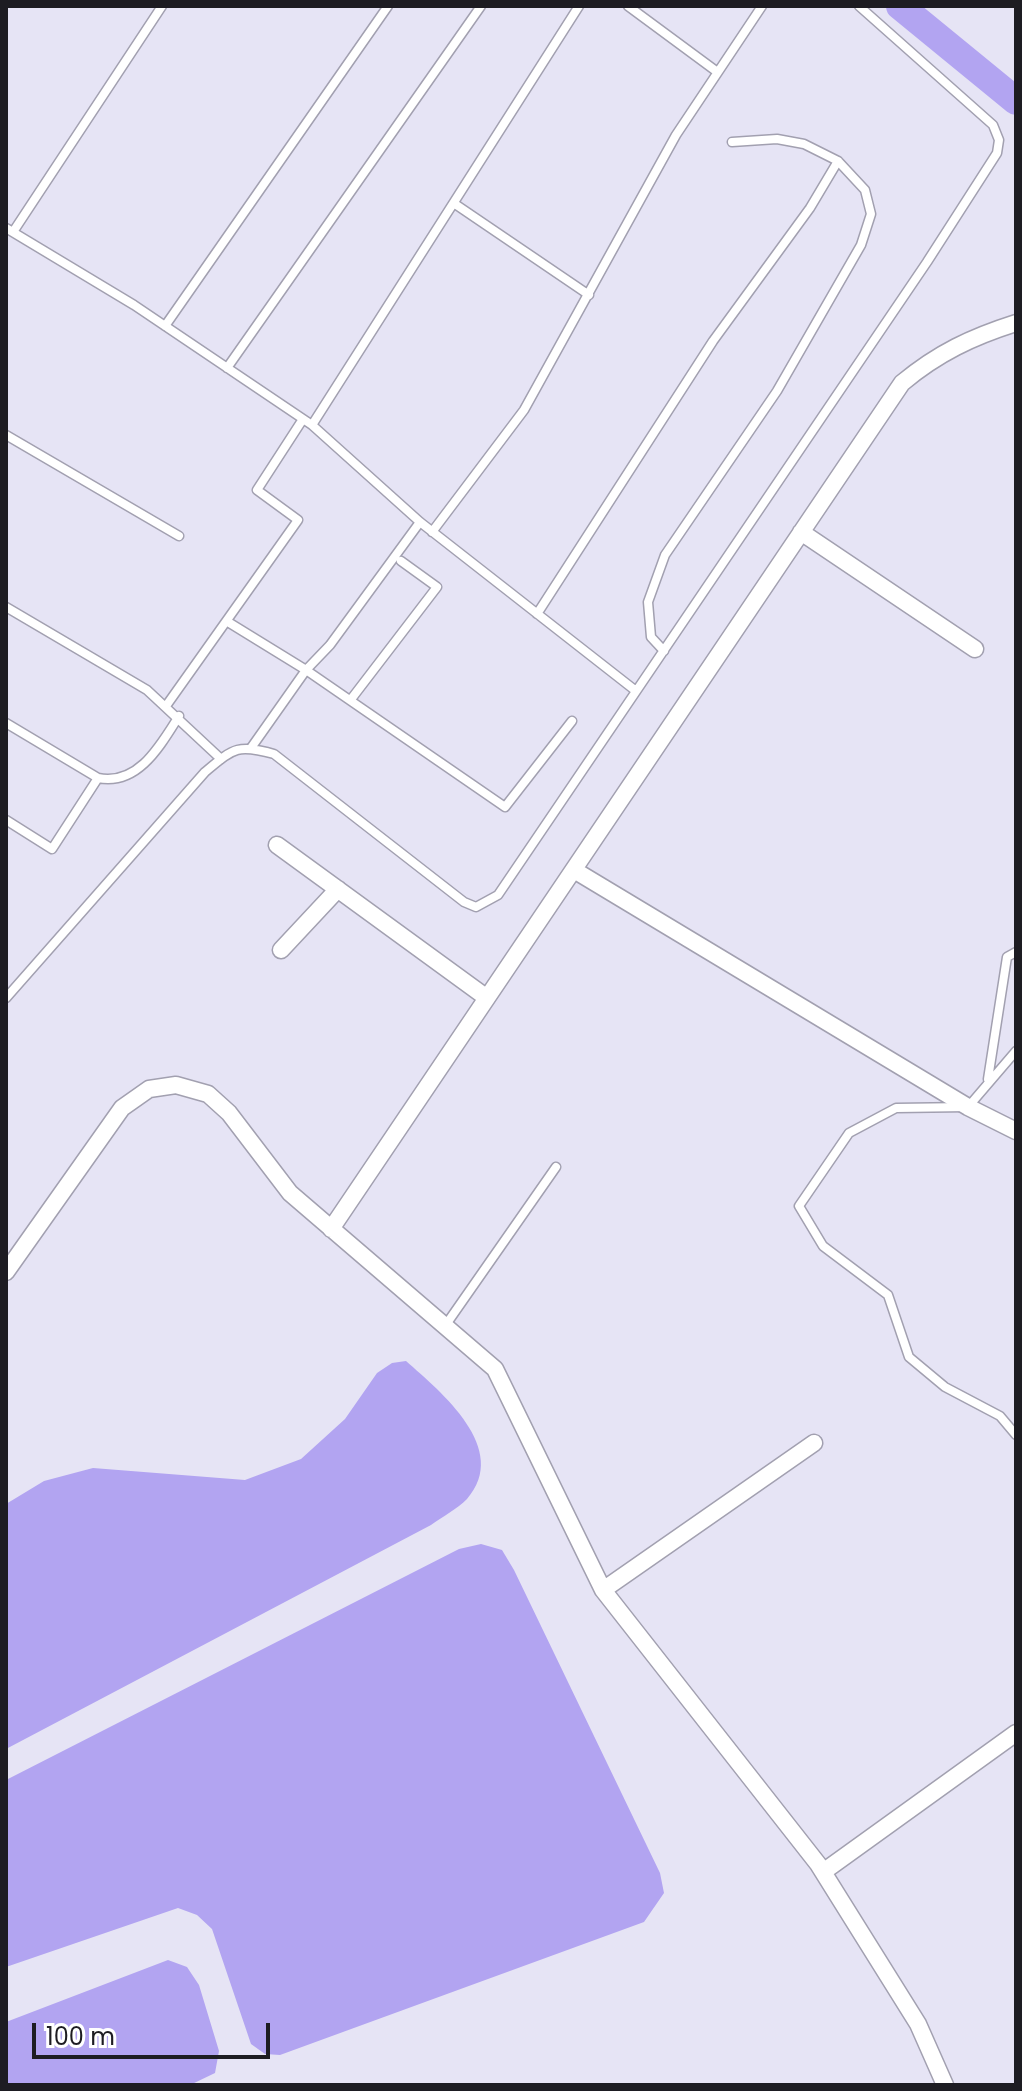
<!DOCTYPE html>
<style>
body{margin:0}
#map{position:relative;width:1022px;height:2091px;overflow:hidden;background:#e6e4f5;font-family:Poppins,sans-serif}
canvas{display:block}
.frame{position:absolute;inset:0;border:8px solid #1d1c22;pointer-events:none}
.scale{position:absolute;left:32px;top:2023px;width:238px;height:36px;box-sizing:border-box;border:4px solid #1d1c22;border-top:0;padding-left:10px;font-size:24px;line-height:28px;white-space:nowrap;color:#1d1c22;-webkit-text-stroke:6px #fff;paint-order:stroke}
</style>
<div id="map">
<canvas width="1022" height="2091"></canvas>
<div class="frame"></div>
<div class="scale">100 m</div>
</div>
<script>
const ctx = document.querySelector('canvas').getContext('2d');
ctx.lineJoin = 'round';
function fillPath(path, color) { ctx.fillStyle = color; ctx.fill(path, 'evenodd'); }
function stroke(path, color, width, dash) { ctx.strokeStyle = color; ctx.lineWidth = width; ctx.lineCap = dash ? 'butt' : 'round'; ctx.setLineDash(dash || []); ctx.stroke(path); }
fillPath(new Path2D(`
 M406 1361C441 1392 511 1449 467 1499 457 1509 442 1517 431 1525L6 1749V1504L44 1481 93 1468 245 1480 301 1459 345 1419 377 1373 392 1363Z
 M481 1544 502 1550 514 1570 660 1873 664 1893 644 1922 280 2055 265 2054 251 2044 212 1929 197 1915 178 1908 6 1967V1780L459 1549Z
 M168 1960 187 1967 199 1985 219 2051 215 2073 190 2085H6V2022Z`), '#b2a4f1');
stroke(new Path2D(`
 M900 6 1016 101`), '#b2a4f1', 28);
const service = new Path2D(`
 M628 6 716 71
 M455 204 589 295
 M6 228 134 305 312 425 420 522 636 691
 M13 232 162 6
 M165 326 388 6
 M227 368 481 6
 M312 425 579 6
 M6 435 179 536
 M432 532 524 410 676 135 762 6
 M6 607 147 690 221 759
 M537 614 713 341 810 208 838 161
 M228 622 306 670 330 645 420 522
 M664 651 651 637 648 602 665 555 777 391 861 245 871 214 865 190 838 161 804 144 777 139 732 142
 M352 698 437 587 401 561
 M166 706 298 520 257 490 303 419
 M6 723 98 778C138 786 160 746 179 716
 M251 748 306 670 505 807 572 721
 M6 820 52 849 98 778
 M6 998 205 772C234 748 237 744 274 754L464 902 476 907 498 895 927 262 997 153 999 140 993 125 859 6
 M1016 1051 968 1107 896 1108 849 1133 799 1206 823 1246 888 1295 909 1357 945 1387 1000 1416 1016 1435
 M988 1079 1007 957 1016 952
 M445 1326 556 1167`);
const minor = new Path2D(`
 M801 532 975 649
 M277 845 487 998
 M574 870 968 1107 1016 1131
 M281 950 338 889
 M331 1229 902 383C938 353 972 337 1016 323
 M6 1272 122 1108 149 1089 176 1085 208 1094 229 1113 290 1193 495 1369 603 1590 818 1864 918 2024 945 2085
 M603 1590 814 1443
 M823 1872 1016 1733`);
stroke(service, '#a2a0b0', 11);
stroke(minor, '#a2a0b0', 19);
stroke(service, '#fff', 8);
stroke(minor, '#fff', 16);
</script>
